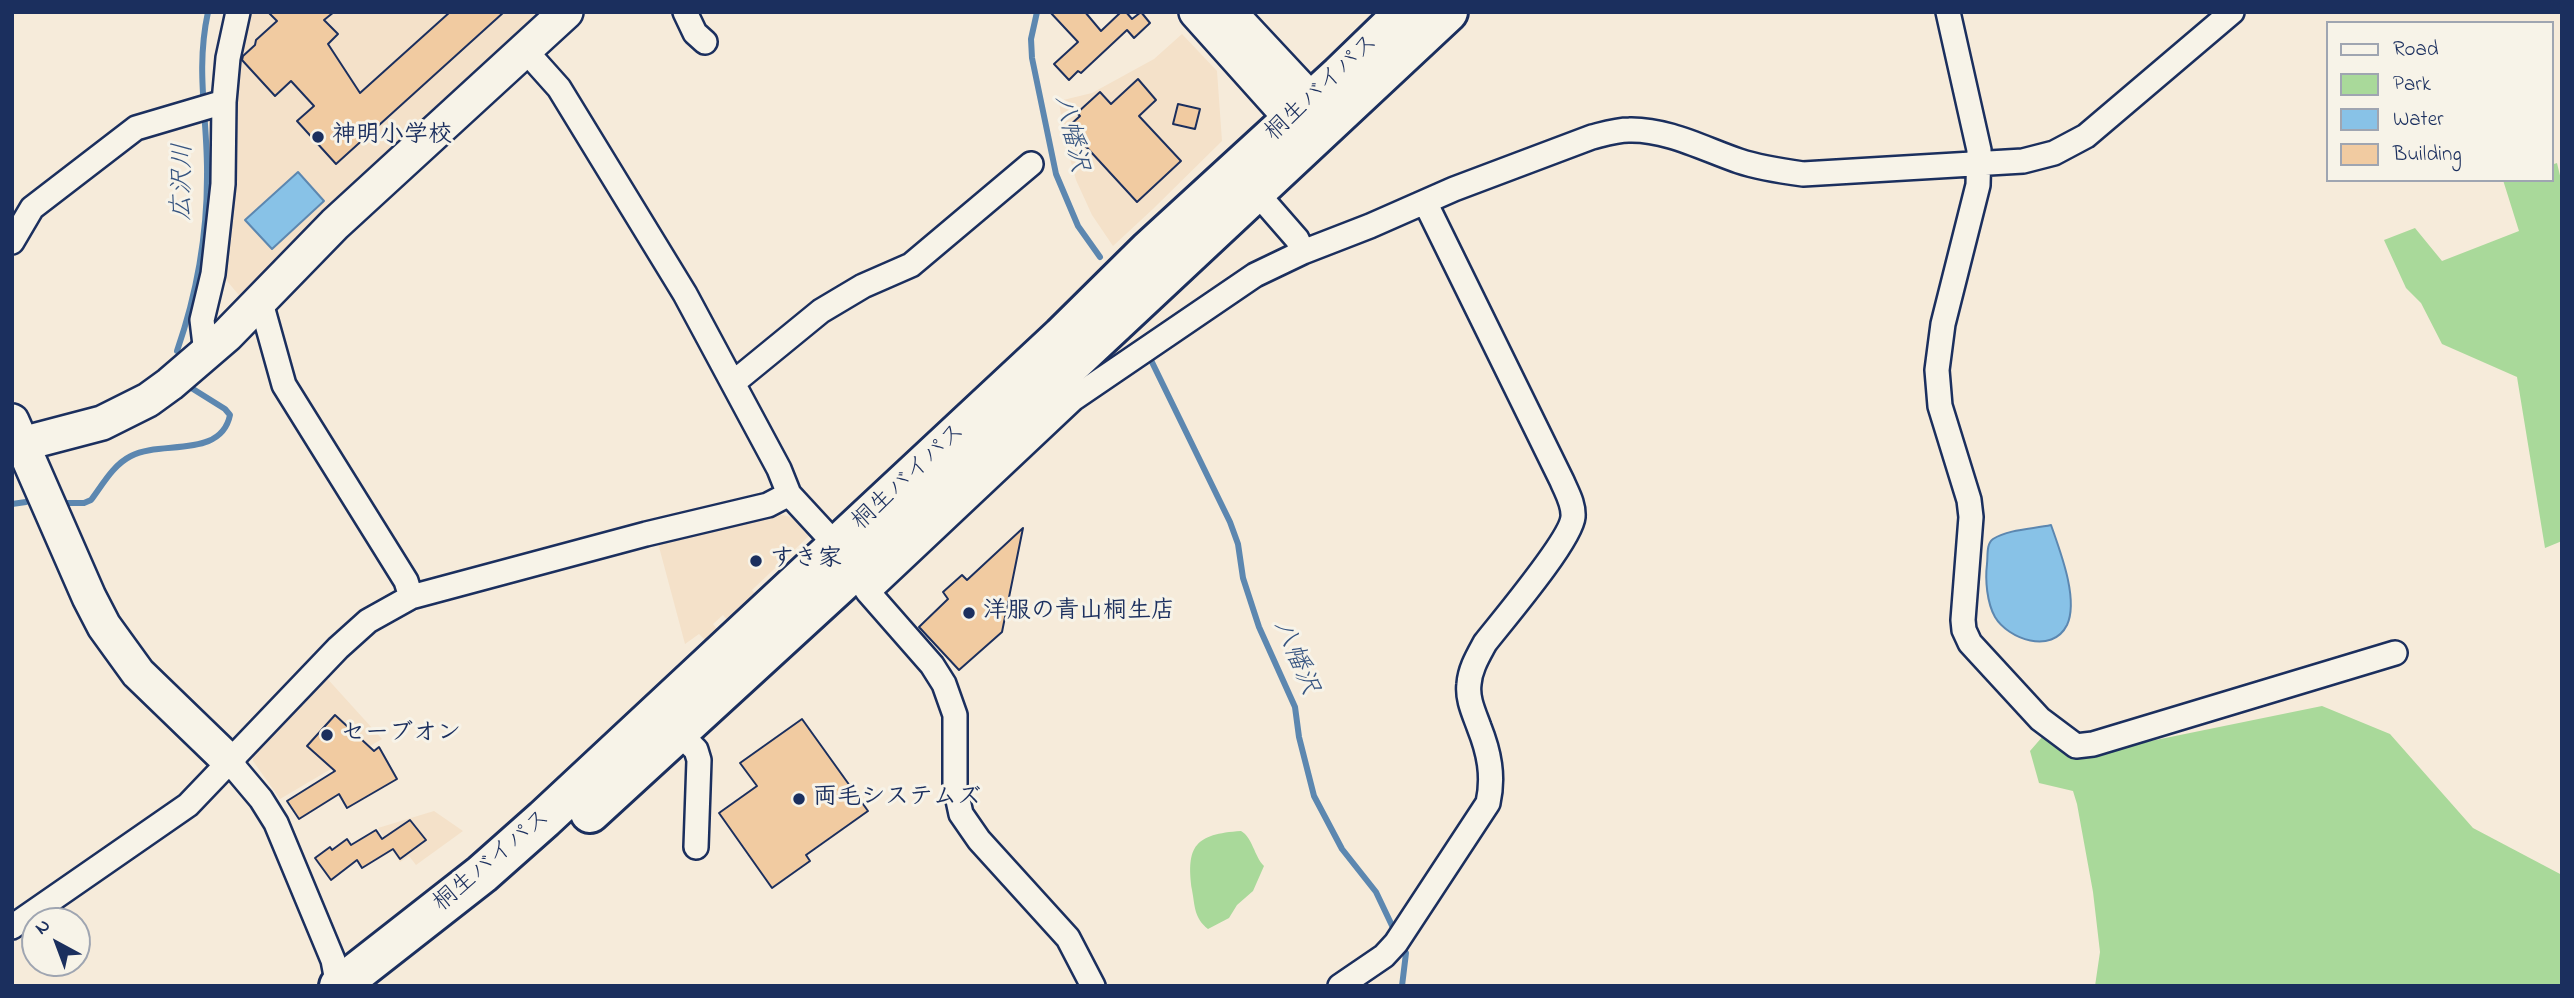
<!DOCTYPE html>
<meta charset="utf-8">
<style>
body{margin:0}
#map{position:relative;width:2574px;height:998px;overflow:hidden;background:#f6ebda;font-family:"Indie Flower",sans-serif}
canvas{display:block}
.frame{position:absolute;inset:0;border:14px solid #1b2f5e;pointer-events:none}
.legend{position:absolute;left:2326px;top:21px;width:228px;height:161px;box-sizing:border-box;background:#f7f3e8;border:2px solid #9fa5b1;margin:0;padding:9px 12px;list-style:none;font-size:21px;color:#1b2f5e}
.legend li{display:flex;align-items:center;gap:14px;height:35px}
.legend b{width:35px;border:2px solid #9fa5b1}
.north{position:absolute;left:21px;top:907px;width:70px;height:70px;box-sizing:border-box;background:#f7f3e8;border:2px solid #9fa5b1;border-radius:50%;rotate:319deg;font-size:19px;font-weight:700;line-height:28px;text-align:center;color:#1b2f5e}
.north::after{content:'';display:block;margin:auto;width:24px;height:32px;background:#1b2f5e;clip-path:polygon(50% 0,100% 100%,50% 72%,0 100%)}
</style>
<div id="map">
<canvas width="2574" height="998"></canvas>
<div class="frame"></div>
<ul class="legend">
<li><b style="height:9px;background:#f7f3e8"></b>Road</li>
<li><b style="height:19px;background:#a9d99a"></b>Park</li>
<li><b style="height:19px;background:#88c2e7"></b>Water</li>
<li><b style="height:19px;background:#f1cba1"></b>Building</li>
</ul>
<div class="north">N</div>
</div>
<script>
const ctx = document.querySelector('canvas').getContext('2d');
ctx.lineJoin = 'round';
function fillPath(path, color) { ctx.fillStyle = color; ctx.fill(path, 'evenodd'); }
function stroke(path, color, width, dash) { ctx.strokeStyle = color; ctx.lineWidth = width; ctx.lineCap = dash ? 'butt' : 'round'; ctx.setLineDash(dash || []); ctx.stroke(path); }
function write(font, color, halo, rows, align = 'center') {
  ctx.font = font + ' "Indie Flower","Klee One",sans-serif'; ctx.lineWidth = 6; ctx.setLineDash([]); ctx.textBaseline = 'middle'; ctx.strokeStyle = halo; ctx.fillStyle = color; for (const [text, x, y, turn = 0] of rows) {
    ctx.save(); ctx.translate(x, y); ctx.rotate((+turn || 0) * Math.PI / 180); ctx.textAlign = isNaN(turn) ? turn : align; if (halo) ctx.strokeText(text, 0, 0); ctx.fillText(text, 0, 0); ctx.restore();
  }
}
fillPath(new Path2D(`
 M248 12H546L243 300 222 275 232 99Z
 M1182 34 1217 71 1222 141 1153 209 1113 246 1092 215 1076 180 1064 137 1059 101 1092 93 1154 59Z
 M775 513 794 518 810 535 752 590 757 597 729 622 723 615 713 624 719 632 708 643 699 634 685 644 658 543Z
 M324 675 382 739 280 799 253 761 252 749Z
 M434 811 463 831 416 865 409 856 400 862 378 828Z`), '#f4e1c9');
fillPath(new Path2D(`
 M2557 163 2562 184V541L2545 548 2517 377 2442 344 2421 303 2406 288 2384 240 2415 228 2442 261 2519 231 2503 180H2551V165Z
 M2322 706 2390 734 2473 828 2562 875V986H2095L2100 952 2093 892 2077 804 2073 791 2039 783 2030 751 2043 736 2087 754Z
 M1241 831C1253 838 1254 856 1264 866L1253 891 1237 905 1229 918 1208 929C1194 918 1195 906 1192 890 1186 846 1195 834 1241 831Z`), '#a9d99a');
const water = new Path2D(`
 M298 172 324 201 272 249 245 220Z
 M2051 525C2060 551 2079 599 2067 625 2052 655 2008 639 1995 617 1987 603 1985 580 1987 564 1988 556 1986 544 1993 539 2009 529 2033 529 2051 525Z`);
fillPath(water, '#88c2e7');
stroke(water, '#5c87b0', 2);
stroke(new Path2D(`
 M1037 12 1031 39 1032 58 1056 174 1078 226 1100 257
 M177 351C196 296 207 236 207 177 208 119 195 72 208 12
 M1148 354 1230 522 1238 544 1243 578 1259 627 1295 707 1299 737 1314 796 1342 849 1376 892 1396 934
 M63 503H84L91 500C103 484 113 465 131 456 161 440 221 459 230 415L225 409 185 384
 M12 504 26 502
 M1401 944 1406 953 1402 986`), '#5c87b0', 6);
const building = new Path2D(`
 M268 12H334L324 20 338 34 328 44 360 93 450 12H504L336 164 297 121 314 106 291 81 275 96 242 60 243 56 255 45 256 40 277 21Z
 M1050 12H1085L1101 31 1121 12H1126L1132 19 1141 12 1150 23 1134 38 1127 30 1081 73 1078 71 1069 80 1054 64 1078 42Z
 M1138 79 1156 100 1139 116 1181 161 1137 202 1068 127 1080 116 1077 113 1100 92 1111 104Z
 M1178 104 1200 109 1195 129 1173 124Z
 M1023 528 1002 632 959 670 919 627 948 599 943 592 962 575 967 580Z
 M335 715 374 751 379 747 397 779 347 808 339 794 299 819 287 801 335 771 307 746Z
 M802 719 868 811 806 855 810 861 772 888 719 813 757 786 740 763Z
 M410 820 426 840 400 859 393 849 362 868 357 860 331 880 315 858 330 847 332 850 347 839 351 845 376 830 382 839Z`);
fillPath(building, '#f1cba1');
stroke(building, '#1b2f5e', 2);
const street = new Path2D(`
 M685 12 695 33 705 42
 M1948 12 1979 150 1978 185 1943 324 1937 370 1940 406 1969 500 1971 517 1963 620 1964 630 1970 643 2040 719 2076 746 2093 744 2395 653
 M525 50 559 88 685 294 779 469 789 494 837 546 868 592 932 665 944 684 955 715V786L961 814 979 840 1068 938 1093 986
 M1256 192 1297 239 1303 252
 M12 242 32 208 136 128 224 102
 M260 299 284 385 406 581 411 597
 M209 351 205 345 202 320 213 274 223 184 224 102 228 58 238 12
 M733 383 821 311 863 286 911 265 1031 164
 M868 592 1073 399 1255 275 1303 252 1370 226 1454 189 1592 137C1604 134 1617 130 1629 130 1667 129 1704 149 1739 161 1760 168 1781 171 1803 174L2023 161 2054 153 2086 136 2232 12
 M679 733 696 750 699 760 696 847
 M229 761 261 799 276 823 333 960 338 986
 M12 927 188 805 338 648 368 621 411 597 646 534 768 505 789 494
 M1340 986 1384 956 1396 943 1488 803C1494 776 1489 752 1479 727 1474 713 1467 699 1469 684 1470 669 1478 656 1485 643 1503 620 1571 540 1573 517 1574 504 1567 493 1562 481L1425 202`);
const secondary = new Path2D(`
 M1196 12 1291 118 1316 130
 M1229 12 1312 101 1320 127
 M12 421 89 597 104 626 138 673 229 761
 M22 444 102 423 148 400 170 384 227 335 335 224 566 12`);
const highway = new Path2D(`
 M590 813 854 571 1066 369 1448 12
 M339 986 482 874 544 819 1062 336 1149 250 1340 75 1405 12`);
stroke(street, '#1b2f5e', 28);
stroke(secondary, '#1b2f5e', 38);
stroke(highway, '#1b2f5e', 44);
stroke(street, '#f7f3e8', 23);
stroke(secondary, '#f7f3e8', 33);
stroke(highway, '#f7f3e8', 38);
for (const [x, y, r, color] of [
 [318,137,7,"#1b2f5e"],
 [756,561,7,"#1b2f5e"],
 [969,613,7,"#1b2f5e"],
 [327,735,7,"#1b2f5e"],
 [799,799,7,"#1b2f5e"]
]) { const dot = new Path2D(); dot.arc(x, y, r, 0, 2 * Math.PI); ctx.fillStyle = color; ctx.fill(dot); stroke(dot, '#f7f3e8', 2.5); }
write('24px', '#1b2f5e', '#f7f3e8', [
 ["桐生バイパス",1323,89,-43],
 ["桐生バイパス",910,478,-43],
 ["桐生バイパス",493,862,-40]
]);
write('bold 24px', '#1b2f5e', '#f7f3e8', [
 ["神明小学校",332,137],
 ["すき家",770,561],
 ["洋服の青山桐生店",983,613],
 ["セーブオン",341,735],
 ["両毛システムズ",813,799]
], 'left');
write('italic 26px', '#365480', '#f7f3e8', [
 ["八幡沢",1069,134,77],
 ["広沢川",185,182,-89],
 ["八幡沢",1294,658,67]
]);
</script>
